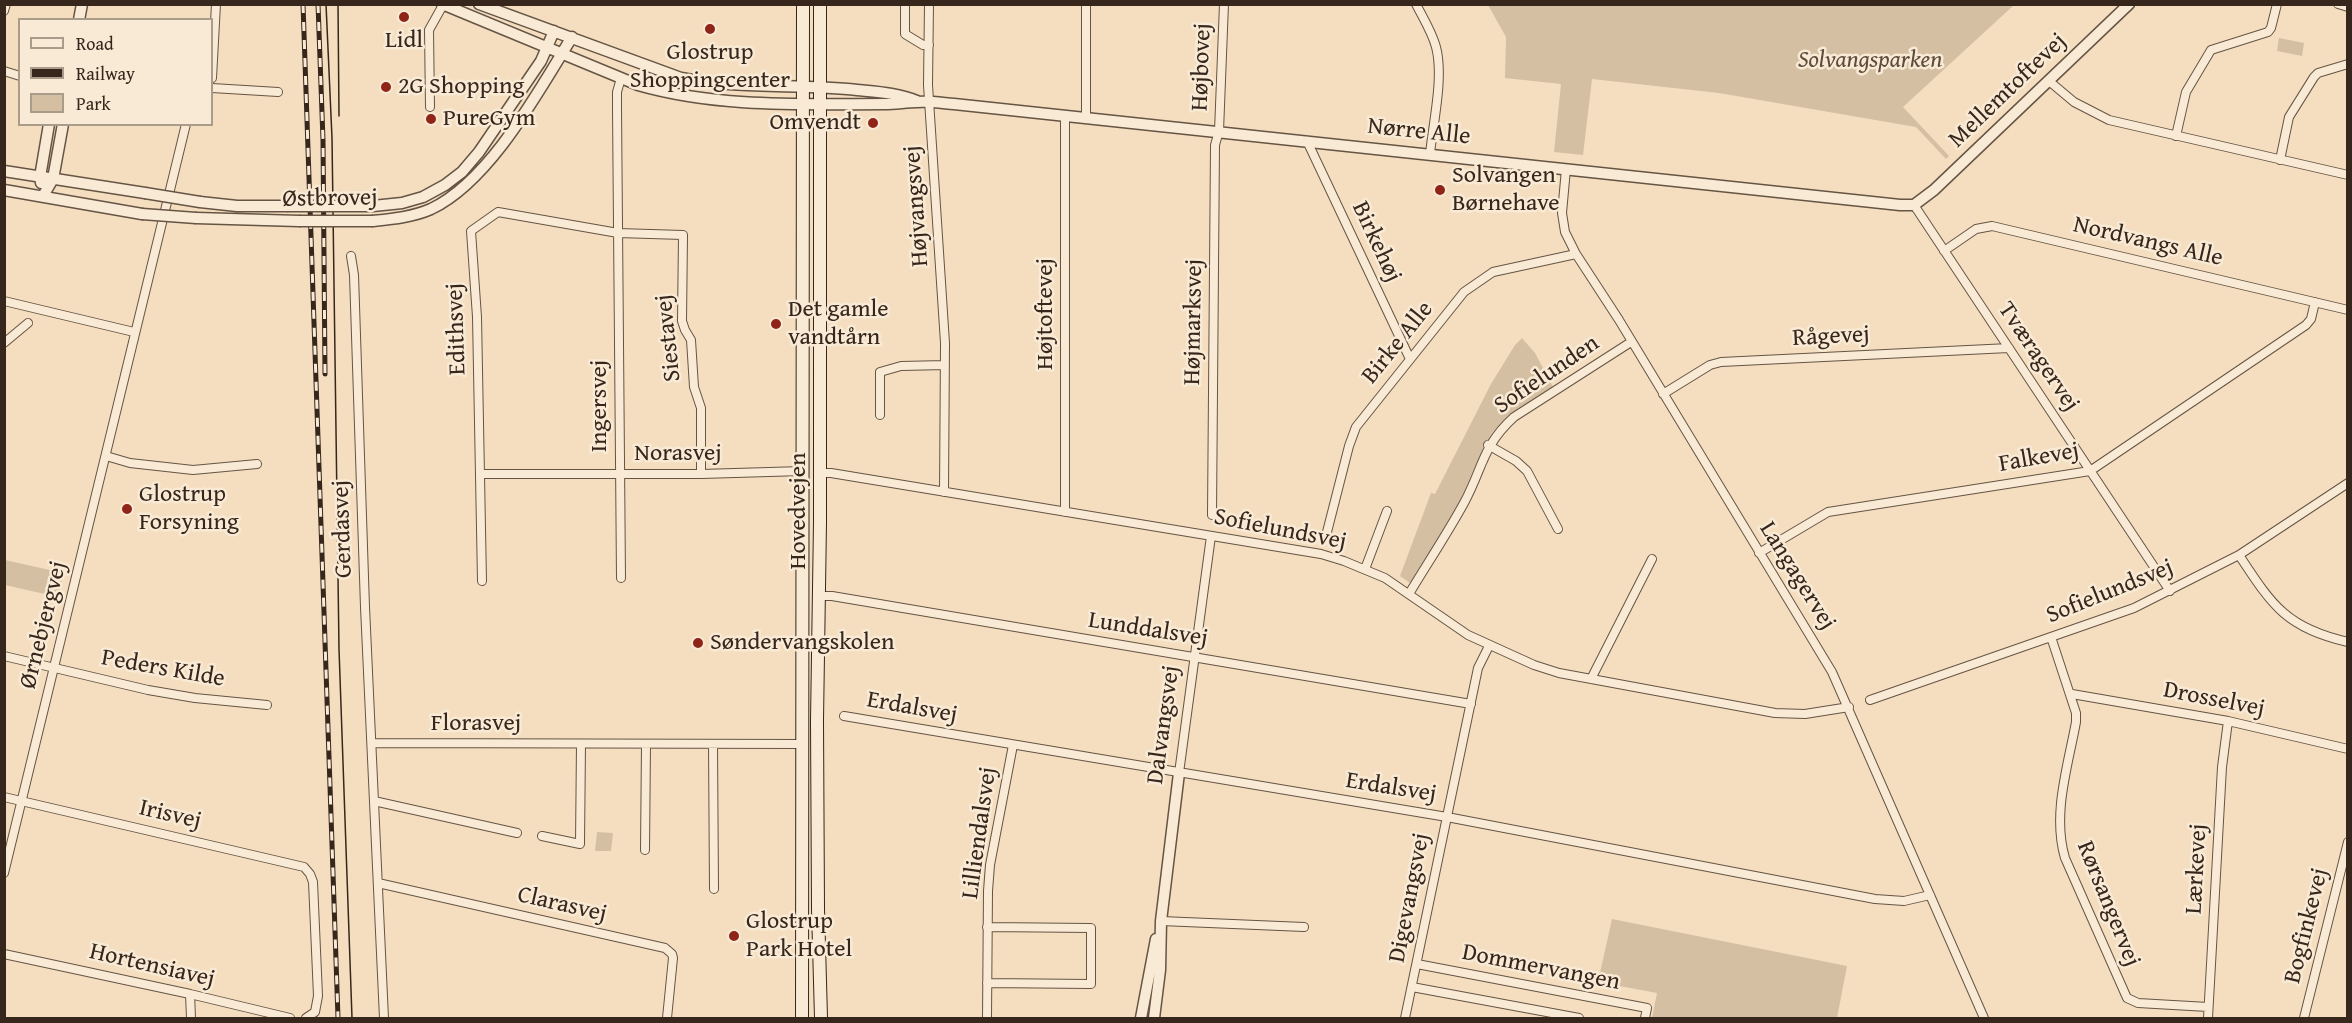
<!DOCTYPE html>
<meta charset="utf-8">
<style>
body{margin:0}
#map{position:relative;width:2352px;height:1023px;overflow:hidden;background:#f4debf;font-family:"Gentium Book Plus",serif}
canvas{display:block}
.frame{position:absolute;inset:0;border:6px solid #36261b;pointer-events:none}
.legend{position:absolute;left:18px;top:18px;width:195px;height:108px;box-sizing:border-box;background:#f8ead5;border:2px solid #aa9c8b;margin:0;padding:8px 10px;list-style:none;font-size:18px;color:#36261b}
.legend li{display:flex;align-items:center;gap:12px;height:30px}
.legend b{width:30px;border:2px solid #aa9c8b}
</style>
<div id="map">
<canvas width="2352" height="1023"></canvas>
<div class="frame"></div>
<ul class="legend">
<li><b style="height:8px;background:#f8ead5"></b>Road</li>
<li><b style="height:8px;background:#36261b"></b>Railway</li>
<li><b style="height:16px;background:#d4bfa3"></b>Park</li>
</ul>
</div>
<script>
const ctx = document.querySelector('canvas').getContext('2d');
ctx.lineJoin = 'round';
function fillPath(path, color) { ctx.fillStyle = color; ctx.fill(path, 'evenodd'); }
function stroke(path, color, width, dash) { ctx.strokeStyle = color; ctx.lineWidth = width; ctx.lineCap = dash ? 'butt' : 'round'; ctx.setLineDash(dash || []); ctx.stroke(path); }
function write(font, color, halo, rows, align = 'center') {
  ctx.font = font + ' "Gentium Book Plus",serif'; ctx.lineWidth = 5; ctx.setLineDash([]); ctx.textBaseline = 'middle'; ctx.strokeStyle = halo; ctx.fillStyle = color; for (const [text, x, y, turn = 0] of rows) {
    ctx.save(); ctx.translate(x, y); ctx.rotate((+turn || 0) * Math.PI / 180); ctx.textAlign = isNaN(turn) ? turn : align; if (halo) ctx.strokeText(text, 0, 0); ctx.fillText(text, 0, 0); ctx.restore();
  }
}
fillPath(new Path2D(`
 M1488 5H2014L1903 107 1949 156 1946 159 1916 127 1719 93 1592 79 1583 155 1554 152 1561 84 1505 78 1506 37Z
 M2279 38 2304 43 2302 56 2277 51Z
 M1522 338 1535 353 1553 387 1510 414 1491 434 1462 498 1412 583H1410L1400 576 1431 493 1435 494 1491 384 1515 345Z
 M5 560 63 573 58 597 5 585Z
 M597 832 613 833 611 851H595Z
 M1612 919 1847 966 1837 1018H1652L1657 993 1598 982Z`), '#d4bfa3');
const minor = new Path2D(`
 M905 4V34L923 45H929
 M929 4 928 85 945 343 944 492
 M1416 4C1423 18 1432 32 1436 47 1444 77 1433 123 1430 154
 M2338 4 2348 7
 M4 11 6 4
 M4 71 20 76
 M212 78 216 4
 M2049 81 2074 102 2109 120 2348 175
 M212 88 278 92
 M430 107 429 30 443 5
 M1086 117V4
 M2176 136 2186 92 2211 50 2268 32 2271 28 2277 4
 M1307 141 1410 359
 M2280 160 2289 117 2314 77 2318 73 2348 64
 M1566 169 1562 213 1565 232 1576 254 1619 320 1832 672 1984 1018
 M1914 205 2170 591
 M1944 251 1976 229 1992 226 2348 310
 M351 256 354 275 365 607 384 1018
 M4 301 134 332
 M4 343 28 323
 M1663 394 1710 365 1721 362 2009 348
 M880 415V372L901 366 945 365
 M1488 445 1516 461 1527 471 1558 529
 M106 456 130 463 193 470 257 464
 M820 473H831L1321 554 1344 561 1385 578 1468 635 1534 665 1559 673 1775 713 1805 714 1849 707
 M480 474H701L803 471
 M1065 512V115
 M1212 515 1215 145 1219 131 1224 4
 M1327 532 1349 446 1356 427 1464 292 1493 272 1576 254
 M1759 553 1828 512 2090 471 2306 325 2311 319 2315 302
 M2239 555C2272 605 2286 628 2348 642
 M1365 569 1387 511
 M621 578 617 108V92L621 78
 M482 581 477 317 471 231 498 212 618 233 683 235 682 321 685 330 691 340 694 387 701 408V474
 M1409 594C1427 564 1447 534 1464 503 1483 468 1482 446 1514 417L1631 342
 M819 596H832L1471 704
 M2051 637 2076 713V722C2068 766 2052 814 2065 858L2127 998 2138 1003 2208 1007
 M4 656 148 690 195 698 267 705
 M1591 679 1652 559
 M2072 694 2228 721 2348 749
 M1870 700 2134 608 2239 555 2348 483
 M844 716 1447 817 1875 899 1904 901 1930 895
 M372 743 804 744
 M713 744 714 889
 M1179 773 1211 536
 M4 797 304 867 310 874 313 882 318 996 315 1012 306 1018
 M374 801 517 833
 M542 836 580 844 581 744
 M645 850 646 744
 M4 873 186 124
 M378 883 665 948 672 954 673 958 667 1018
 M1161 921 1304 927
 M4 954 190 994 290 1018
 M1417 964 1647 1008 1645 1018
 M987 983 1091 984V928L987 927
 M1412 987 1579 1018
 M190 994 191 1018
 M987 1018 988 891 990 865 1013 745
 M1405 1018 1478 668 1489 646
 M2208 1018 2222 767 2228 721
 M2304 1018 2348 842`);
const tertiary = new Path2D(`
 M442 4 638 85C718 108 803 104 885 104 896 104 907 102 917 102 929 101 942 103 954 104L1900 205H1914L1934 190 2129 4
 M479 4 681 78C738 89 799 84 857 90 877 92 898 93 917 101
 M79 20 82 4
 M4 171 145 193
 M41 183 40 177 49 124
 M4 190 142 214
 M43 196 53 179 63 124
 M200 202 237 206H287
 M373 206 402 203 423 197 445 185 462 172 479 152 541 61 554 31
 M196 218 299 221
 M373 221C392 219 413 217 431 209 490 181 538 92 572 37
 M1141 1018 1156 939
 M1154 1018 1160 970 1161 921 1179 773`);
const secondary = new Path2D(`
 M820 4V522L817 721 818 909 821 1018
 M802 1018 803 4`);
stroke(minor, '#665444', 10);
stroke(tertiary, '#665444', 13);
stroke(secondary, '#36261b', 14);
stroke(minor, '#f8ead5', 8);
stroke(tertiary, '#f8ead5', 10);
stroke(secondary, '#f8ead5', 12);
stroke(new Path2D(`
 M326 4 332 138 339 649 352 1018
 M338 4 339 116`), '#36261b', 1.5);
const rail = new Path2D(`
 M303 4 338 1018
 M318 4 323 140 325 374`);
stroke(rail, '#36261b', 5);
stroke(rail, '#f8ead5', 3, [9]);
const tertiaryBridge = new Path2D(`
 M145 193 200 202
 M287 206H373
 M142 214 196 218
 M299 221H373`);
stroke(tertiaryBridge, '#665444', 13, []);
stroke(tertiaryBridge, '#f8ead5', 10);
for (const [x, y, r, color] of [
 [404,17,6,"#8f2418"],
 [710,29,6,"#8f2418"],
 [386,87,6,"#8f2418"],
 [431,119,6,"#8f2418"],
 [873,123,6,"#8f2418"],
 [1440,190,6,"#8f2418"],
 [776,324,6,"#8f2418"],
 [127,509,6,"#8f2418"],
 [698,643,6,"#8f2418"],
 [734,936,6,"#8f2418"]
]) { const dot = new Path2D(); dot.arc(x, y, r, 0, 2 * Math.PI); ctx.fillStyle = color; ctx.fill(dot); stroke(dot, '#f8ead5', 2); }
write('24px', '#36261b', '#f8ead5', [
 ["Lidl",404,41,"center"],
 ["Glostrup",710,53,"center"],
 ["Shoppingcenter",710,81,"center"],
 ["2G Shopping",398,87],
 ["PureGym",443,119],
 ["Omvendt",861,123,"right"],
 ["Solvangen",1452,176],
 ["Børnehave",1452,204],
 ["Det gamle",788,310],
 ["vandtårn",788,338],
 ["Glostrup",139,495],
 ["Forsyning",139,523],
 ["Søndervangskolen",710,643],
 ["Glostrup",746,922],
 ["Park Hotel",746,950]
], 'left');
write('italic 24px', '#5e4c3d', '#f8ead5', [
 ["Solvangsparken",1870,61]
]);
write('24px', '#36261b', '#f8ead5', [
 ["Højbovej",1202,67,-88],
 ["Mellemtoftevej",2008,91,-44],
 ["Nørre Alle",1419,132,6],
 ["Østbrovej",330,199,-1],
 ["Højvangsvej",917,206,-94],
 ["Birkehøj",1376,242,65],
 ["Nordvangs Alle",2148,242,13],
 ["Højtoftevej",1046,314,-90],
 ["Højmarksvej",1194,322,-89],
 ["Edithsvej",457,329,-92],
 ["Rågevej",1831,337,-3],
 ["Siestavej",669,338,-96],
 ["Birke Alle",1398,343,-51],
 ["Tværagervej",2038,357,56],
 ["Sofielunden",1547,375,-34],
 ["Ingersvej",600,406,-90],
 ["Norasvej",678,454],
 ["Falkevej",2039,458,-10],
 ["Hovedvejen",799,511,-90],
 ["Gerdasvej",343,529,-92],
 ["Sofielundsvej",1280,530,11],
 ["Langagervej",1797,576,58],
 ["Sofielundsvej",2110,592,-22],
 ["Ørnebjergvej",44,625,-76],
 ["Lunddalsvej",1148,630,9],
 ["Peders Kilde",163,669,10],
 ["Drosselvej",2214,700,11],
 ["Erdalsvej",912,708,10],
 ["Florasvej",476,724],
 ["Dalvangsvej",1164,725,-82],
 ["Erdalsvej",1391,788,9],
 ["Irisvej",170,815,13],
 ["Lilliendalsvej",980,833,-82],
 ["Lærkevej",2197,869,-87],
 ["Digevangsvej",1410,898,-79],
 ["Rørsangervej",2108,904,68],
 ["Clarasvej",562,905,13],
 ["Bogfinkevej",2307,926,-76],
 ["Hortensiavej",152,966,13],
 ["Dommervangen",1541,968,11]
]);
</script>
